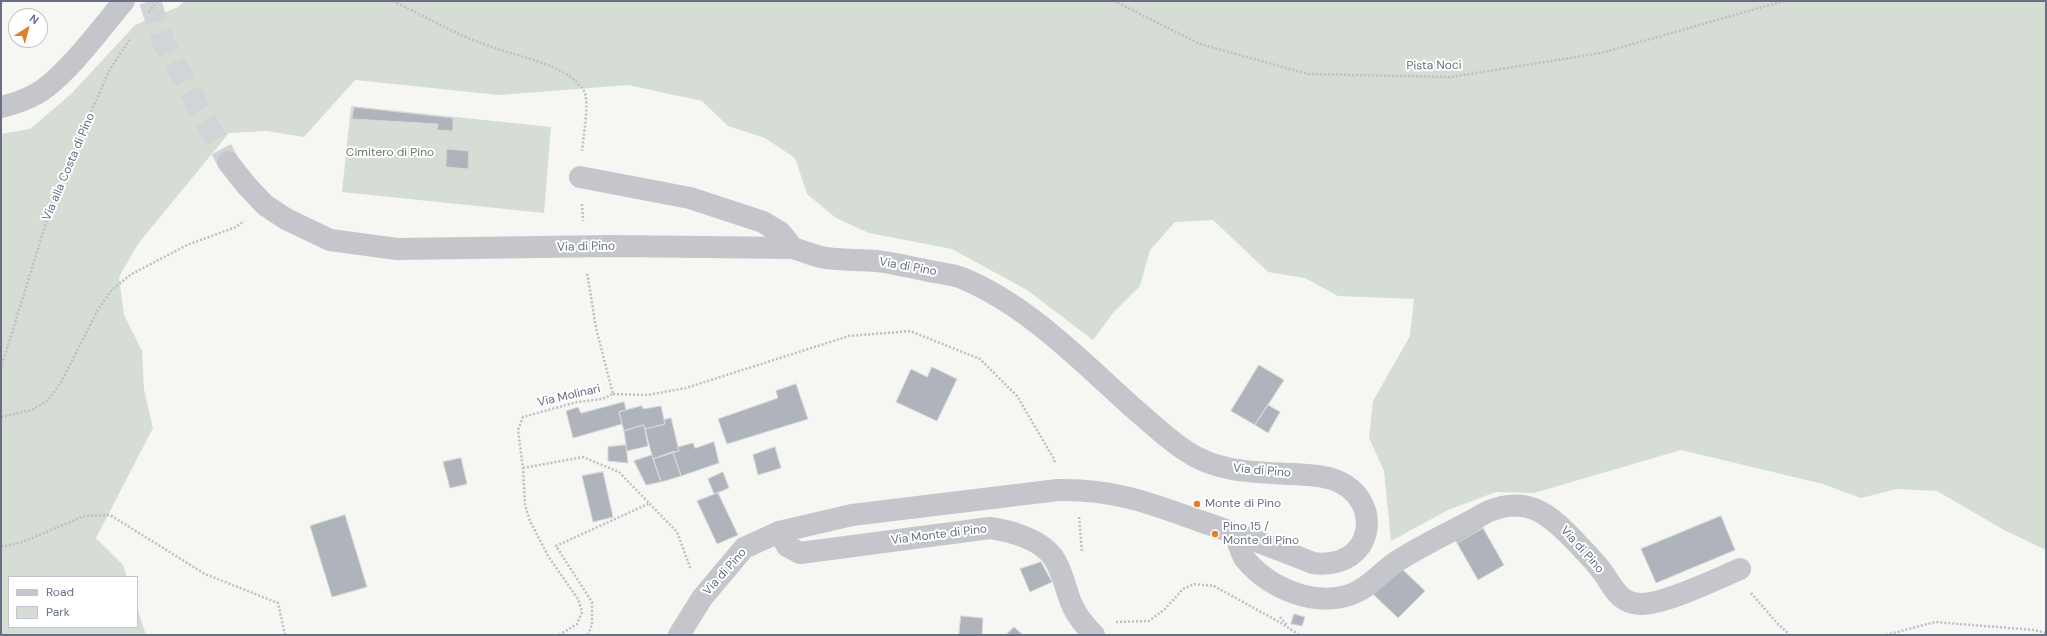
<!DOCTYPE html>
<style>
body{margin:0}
#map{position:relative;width:2047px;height:636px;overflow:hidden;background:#f6f6f3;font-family:"DM Sans",sans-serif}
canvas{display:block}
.frame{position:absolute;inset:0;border:2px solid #666f84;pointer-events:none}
.legend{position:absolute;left:8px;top:576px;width:130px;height:52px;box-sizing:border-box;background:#fff;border:1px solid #c2c5ce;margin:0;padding:5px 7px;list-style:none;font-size:12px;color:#666f84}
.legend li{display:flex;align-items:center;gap:8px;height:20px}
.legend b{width:20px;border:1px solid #c2c5ce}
.north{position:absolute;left:8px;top:8px;width:40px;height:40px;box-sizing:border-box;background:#fff;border:1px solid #c2c5ce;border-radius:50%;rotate:36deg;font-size:11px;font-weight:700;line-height:16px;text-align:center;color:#666f84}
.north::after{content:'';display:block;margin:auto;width:14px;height:18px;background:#e07f2a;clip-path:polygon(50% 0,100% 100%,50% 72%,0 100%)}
</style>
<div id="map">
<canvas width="2047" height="636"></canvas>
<div class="frame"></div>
<ul class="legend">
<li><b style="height:5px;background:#c4c6cb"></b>Road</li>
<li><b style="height:11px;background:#d6ddd4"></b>Park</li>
</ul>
<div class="north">N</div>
</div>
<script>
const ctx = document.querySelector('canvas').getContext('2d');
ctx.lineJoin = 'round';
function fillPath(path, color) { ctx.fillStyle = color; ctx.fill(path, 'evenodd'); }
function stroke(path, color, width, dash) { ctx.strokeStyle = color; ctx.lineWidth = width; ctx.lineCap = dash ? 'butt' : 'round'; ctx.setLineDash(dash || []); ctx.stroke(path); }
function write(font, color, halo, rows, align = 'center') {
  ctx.font = font + ' "DM Sans",sans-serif'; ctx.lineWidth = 4; ctx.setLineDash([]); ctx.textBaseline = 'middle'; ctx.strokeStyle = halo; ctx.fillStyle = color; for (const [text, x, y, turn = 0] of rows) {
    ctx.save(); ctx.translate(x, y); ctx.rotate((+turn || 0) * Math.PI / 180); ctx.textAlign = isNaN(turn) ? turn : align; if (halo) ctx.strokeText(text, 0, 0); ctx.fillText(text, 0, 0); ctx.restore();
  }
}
fillPath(new Path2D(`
 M184 1H2046V550L2004 530 1937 491 1897 489 1861 498 1823 484 1681 450 1534 493 1496 492 1448 510 1391 541 1384 471 1369 438 1373 401 1410 336 1414 299 1338 296 1305 278 1268 272 1213 220 1175 222 1150 250 1140 286 1113 313 1093 340 1027 290 952 249 869 233 836 218 807 194 795 158 765 138 728 126 702 101 628 85 499 95 355 80 304 137 267 131 229 133 138 244 119 277 124 315 142 351 144 389 153 428 96 538 123 565 127 577H9V627H137V608L146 635H1V134L30 129 71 94 135 25 178 7Z
 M351 106 551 127 544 213 342 192Z`), '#d6ddd4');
const building = new Path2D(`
 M354 107 453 118V131L437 130 438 124 352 119Z
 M447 149 469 151 468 169 446 167Z
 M1259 365 1284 380 1255 425 1231 411Z
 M932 367 957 379 937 421 896 402 911 369 927 377Z
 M796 384 808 419 727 444 718 419 778 398 776 391Z
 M624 402 626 410 619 412 622 424 573 438 566 411 578 407 581 413Z
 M1268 405 1280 412 1268 433 1255 425Z
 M642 406 643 409 661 406 665 424 645 429 644 425 624 431 619 412Z
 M671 418 679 451 653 459 645 429 665 424 664 420Z
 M644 425 648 446 627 451 624 431Z
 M714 442 719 463 681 476 673 452 679 451 678 447 693 443 695 448Z
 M626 445 628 463 608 461V447Z
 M775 447 781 468 758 475 753 455Z
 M673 452 681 476 661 482 653 459Z
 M652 455 661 482 646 485 634 461Z
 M461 458 467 484 450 488 443 462Z
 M603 472 613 517 593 522 582 476Z
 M723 472 729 488 714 494 708 479Z
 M718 493 738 535 717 544 697 501Z
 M345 515 367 587 332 597 310 526Z
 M1721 516 1735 550 1656 583 1641 549Z
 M1480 521 1483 528 1457 543 1453 536Z
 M1483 528 1504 565 1478 580 1457 543Z
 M1041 562 1052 582 1030 592 1020 569Z
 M1399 566 1425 591 1398 618 1373 594Z
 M1294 614 1305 617 1302 626 1291 624Z
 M961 616 983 618 982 635H959Z
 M1014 627 1023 635H1006Z`);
fillPath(building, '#afb3bb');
stroke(building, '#d7d8d6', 1);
stroke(new Path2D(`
 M150 1 163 41 228 162`), '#d2d4d7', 22, [22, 11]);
stroke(new Path2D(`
 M393 1C424 16 455 34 486 45 514 56 568 64 584 91 590 102 583 138 582 151
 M1114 1 1200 44 1308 74 1451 77 1601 53 1784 1
 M149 12 157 1
 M582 204 583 221
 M1 368 54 197 109 71 130 39
 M613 394 648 395 686 388 849 336 910 331 980 359 1017 396 1054 459 1055 464
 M1 417 32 410 47 401 60 384 99 308 112 290 130 275 187 245 236 227 244 221
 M523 468 583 457 619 472 677 532 691 570
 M1079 517 1082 552
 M1 547 23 542 84 516 110 515 205 574 278 603 285 635
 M1751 593 1777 623 1790 635
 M1280 617 1288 626
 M1116 622 1149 621 1165 609 1183 589 1194 584 1214 586 1281 623 1299 635
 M559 635 577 624 582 612 578 599 548 556 530 521 525 505 523 468 518 430 523 417 577 402 602 399 613 394 596 328 587 272
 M588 635 592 624V602L556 546 648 504
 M1886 635 1935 622 2034 630 2046 633`), '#bebfc2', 2.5, [2, 2]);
stroke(new Path2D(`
 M1 107C14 104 26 100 38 93 67 75 102 27 124 1
 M228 162 246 185 265 205 286 219 330 240 397 249 611 246 793 248C802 251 812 255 821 257 839 261 859 259 877 261 893 263 909 267 925 270 937 273 951 274 962 278 1027 305 1079 359 1131 406 1149 421 1166 438 1186 451 1218 473 1256 472 1294 474 1307 475 1322 475 1335 480 1385 499 1375 571 1313 563 1275 548 1236 533 1197 520 1147 502 1113 489 1058 490L852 515 779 532 744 548 702 598 679 635
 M580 177 690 198 763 222 781 233 793 248
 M779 532 787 546 800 553 990 528C1011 531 1040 539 1053 557 1062 570 1065 586 1070 600 1075 614 1084 625 1094 635
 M1235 533C1238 541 1240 552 1245 559 1269 588 1315 608 1352 594 1369 588 1381 572 1396 562 1425 543 1458 529 1487 512 1526 495 1548 513 1574 540 1583 550 1593 559 1601 570 1613 585 1616 602 1640 604 1663 605 1717 579 1740 569`), '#c4c6cb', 22);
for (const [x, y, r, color] of [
 [1197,504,4,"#e07f2a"],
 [1215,534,4,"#e07f2a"]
]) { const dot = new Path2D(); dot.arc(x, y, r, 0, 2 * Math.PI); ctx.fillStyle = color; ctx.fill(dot); stroke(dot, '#fff', 1.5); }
write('12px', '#666f84', '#fff', [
 ["Pista Noci",1434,66,-1],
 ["Via alla Costa di Pino",69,167,-67],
 ["Via di Pino",586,247,-1],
 ["Via di Pino",908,267,10],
 ["Via Molinari",569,396,-13],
 ["Via di Pino",1262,471,5],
 ["Via Monte di Pino",939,535,-7],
 ["Via di Pino",1582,550,48],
 ["Via di Pino",725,572,-48]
]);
write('12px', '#657b65', '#fff', [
 ["Cimitero di Pino",390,153]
]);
write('12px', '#666f84', '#fff', [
 ["Monte di Pino",1205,504],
 ["Pino 15 /",1223,527],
 ["Monte di Pino",1223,541]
], 'left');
</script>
